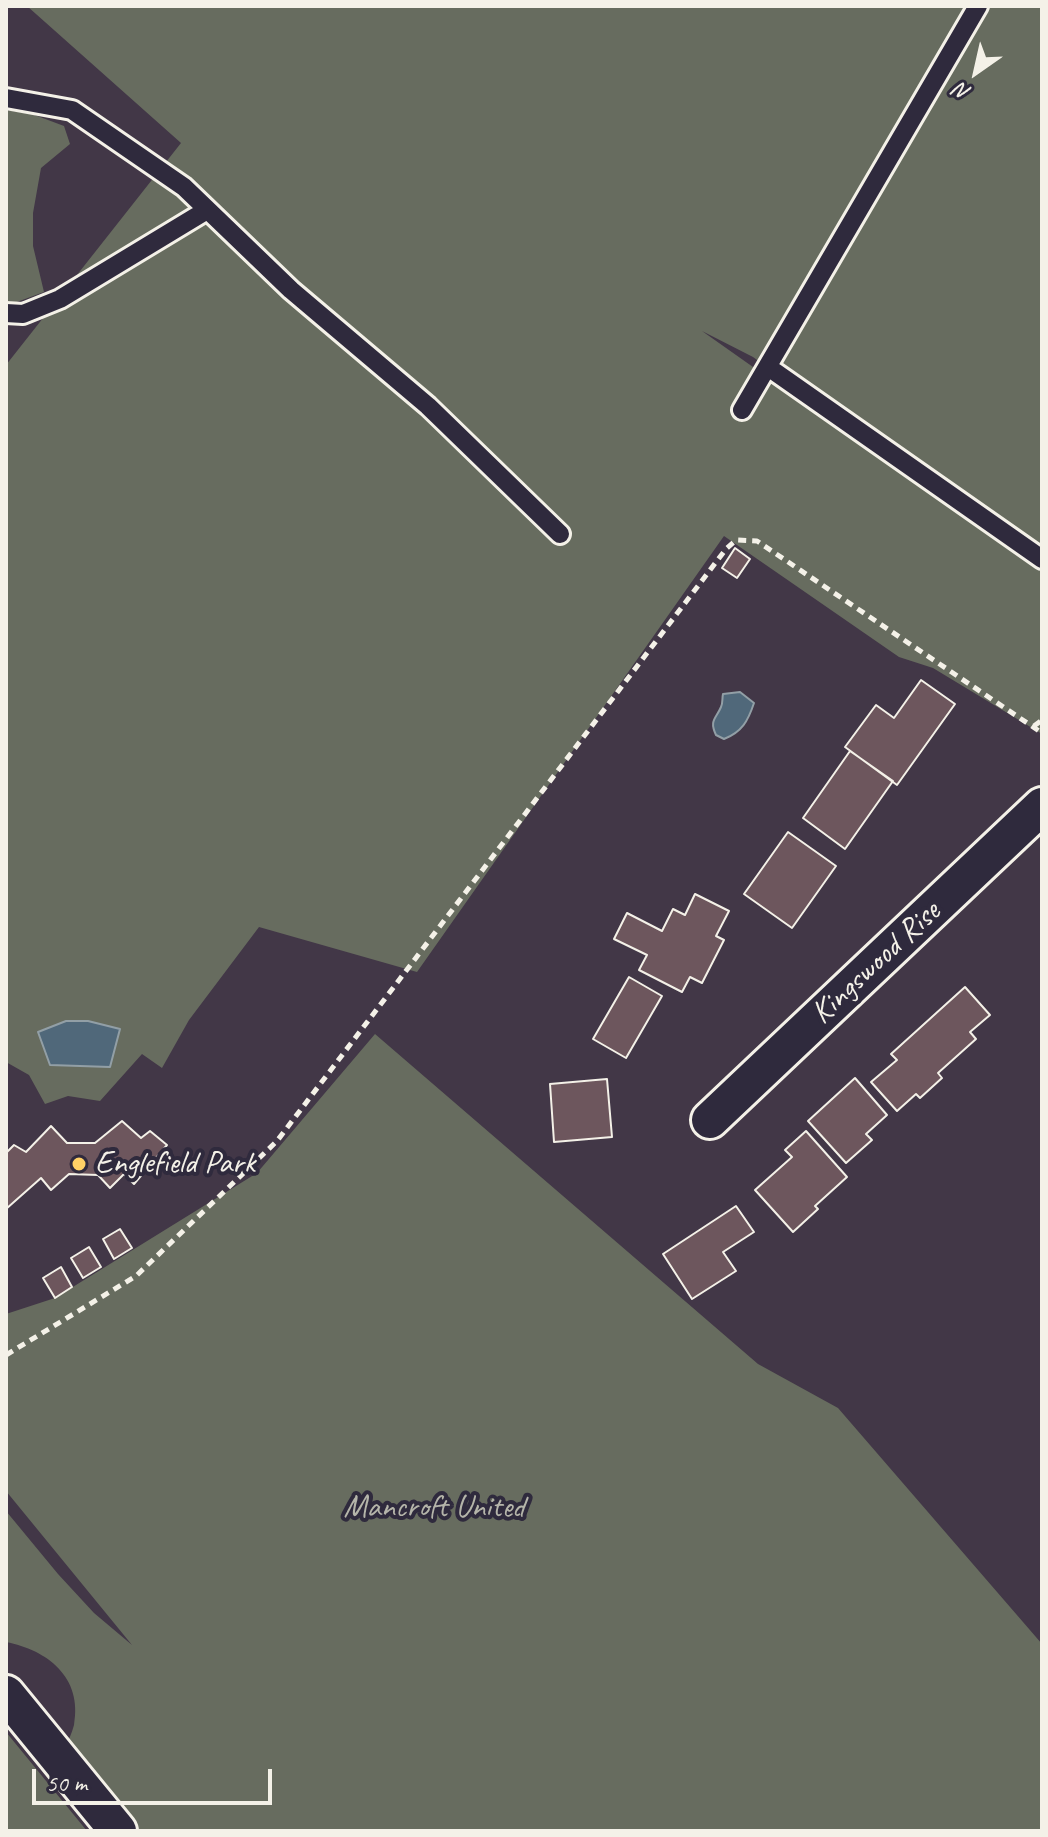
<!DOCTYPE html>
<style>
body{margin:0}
#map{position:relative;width:1048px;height:1837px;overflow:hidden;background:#423747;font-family:Caveat,sans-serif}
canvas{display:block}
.frame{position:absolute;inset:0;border:8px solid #f4f1e8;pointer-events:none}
.north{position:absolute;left:936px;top:32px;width:80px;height:80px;-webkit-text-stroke:6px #2f2a3d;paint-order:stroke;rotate:214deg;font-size:22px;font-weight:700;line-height:32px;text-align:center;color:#f4f1e8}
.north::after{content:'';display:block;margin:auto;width:28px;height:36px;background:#f4f1e8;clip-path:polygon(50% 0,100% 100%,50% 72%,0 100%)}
.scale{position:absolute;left:32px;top:1769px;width:240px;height:36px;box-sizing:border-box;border:4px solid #f4f1e8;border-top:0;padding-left:10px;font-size:24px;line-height:28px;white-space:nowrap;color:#f4f1e8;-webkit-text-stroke:6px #2f2a3d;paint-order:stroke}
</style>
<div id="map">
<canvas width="1048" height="1837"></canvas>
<div class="frame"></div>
<div class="north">N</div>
<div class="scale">50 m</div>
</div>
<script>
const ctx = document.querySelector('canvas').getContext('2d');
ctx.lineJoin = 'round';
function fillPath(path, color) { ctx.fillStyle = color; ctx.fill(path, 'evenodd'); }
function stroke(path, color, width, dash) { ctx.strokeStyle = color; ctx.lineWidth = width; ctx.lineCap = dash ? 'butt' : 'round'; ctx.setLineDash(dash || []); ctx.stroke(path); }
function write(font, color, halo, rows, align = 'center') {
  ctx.font = font + ' Caveat,sans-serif'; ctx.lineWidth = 8; ctx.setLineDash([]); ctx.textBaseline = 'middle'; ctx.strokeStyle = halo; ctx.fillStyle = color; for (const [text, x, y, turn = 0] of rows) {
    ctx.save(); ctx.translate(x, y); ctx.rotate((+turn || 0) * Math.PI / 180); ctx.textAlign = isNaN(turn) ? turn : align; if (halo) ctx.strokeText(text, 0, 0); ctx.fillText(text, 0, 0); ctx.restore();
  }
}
fillPath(new Path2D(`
 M27 6H1042V569L753 357 702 331 1042 571V734L933 668 899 657 724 536 417 972 259 927 189 1020 162 1068 142 1054 100 1101 68 1096 45 1104 29 1075 6 1062V365L181 143Z
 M6 110 32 114 64 126 70 144 41 168 33 213V246L44 292 6 306Z
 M375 1034 758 1364 838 1408 1042 1644V1831H134L65 1749C68 1741 72 1733 74 1725 83 1677 47 1650 6 1642V1511L58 1574 94 1613 132 1645 6 1491V1314L55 1298 257 1173Z
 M6 1732 87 1831H6Z`), '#676c5f');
const water = new Path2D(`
 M740 692 754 703C748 721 742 732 724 739L716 735C709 720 716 719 721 707 723 703 722 698 723 694Z
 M66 1021H88L120 1029 110 1067 50 1065 38 1032Z`);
fillPath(water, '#50687a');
stroke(water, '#929fa6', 2);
const building = new Path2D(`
 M735 548 750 559 737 578 722 568Z
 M921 680 955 704 897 785 845 747 876 705 894 718Z
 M850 751 893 781 845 849 803 818Z
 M788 832 836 866 792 928 744 894Z
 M695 894 729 911 716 936 724 940 702 983 690 977 682 992 639 970 647 955 614 939 627 913 662 931 673 909 685 915Z
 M629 977 662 996 626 1058 593 1039Z
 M965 987 990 1015 970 1032 976 1039 938 1073 942 1078 920 1098 916 1094 897 1111 871 1082 897 1060 891 1054Z
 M855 1078 887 1115 866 1134 872 1140 846 1163 808 1121Z
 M607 1079 612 1137 554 1142 550 1084Z
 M122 1121 141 1138 150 1131 167 1145 134 1184 124 1174 110 1188 98 1175 69 1174 51 1190 41 1178 6 1209V1153L14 1145 26 1152 51 1126 67 1143H95Z
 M806 1131 847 1177 815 1206 818 1209 793 1232 755 1190 792 1157 785 1150Z
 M736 1206 754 1232 723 1252 736 1271 692 1299 663 1254Z
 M120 1229 132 1248 114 1259 103 1239Z
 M89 1247 101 1267 83 1278 71 1258Z
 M61 1267 72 1287 55 1298 43 1278Z`);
fillPath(building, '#6d565d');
stroke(building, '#f4f1e8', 2);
const lane = new Path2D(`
 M6 98 72 110 184 187 291 290 428 406 560 534
 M6 313 23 314 60 299 207 210
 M768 367 1042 559
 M742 410 978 6`);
const street = new Path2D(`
 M710 1120 1042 806
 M6 1694 118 1831`);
stroke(lane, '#f4f1e8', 24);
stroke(street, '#f4f1e8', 42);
stroke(new Path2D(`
 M1034 726 1042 720
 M6 1355 136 1276 277 1141 726 549 736 540 757 541 1042 733`), '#f4f1e8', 5, [8, 6]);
stroke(lane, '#2f2a3d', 18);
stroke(street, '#2f2a3d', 36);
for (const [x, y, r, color] of [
 [79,1164,8,"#ffd166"]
]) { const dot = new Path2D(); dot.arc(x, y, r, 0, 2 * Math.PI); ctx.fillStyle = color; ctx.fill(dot); stroke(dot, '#2f2a3d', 3); }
write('32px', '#f4f1e8', '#2f2a3d', [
 ["Kingswood Rise",876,963,-43]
]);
write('32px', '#f4f1e8', '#2f2a3d', [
 ["Englefield Park",95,1164]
], 'left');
write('32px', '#b5b5aa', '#2f2a3d', [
 ["Mancroft United",434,1508]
]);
</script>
